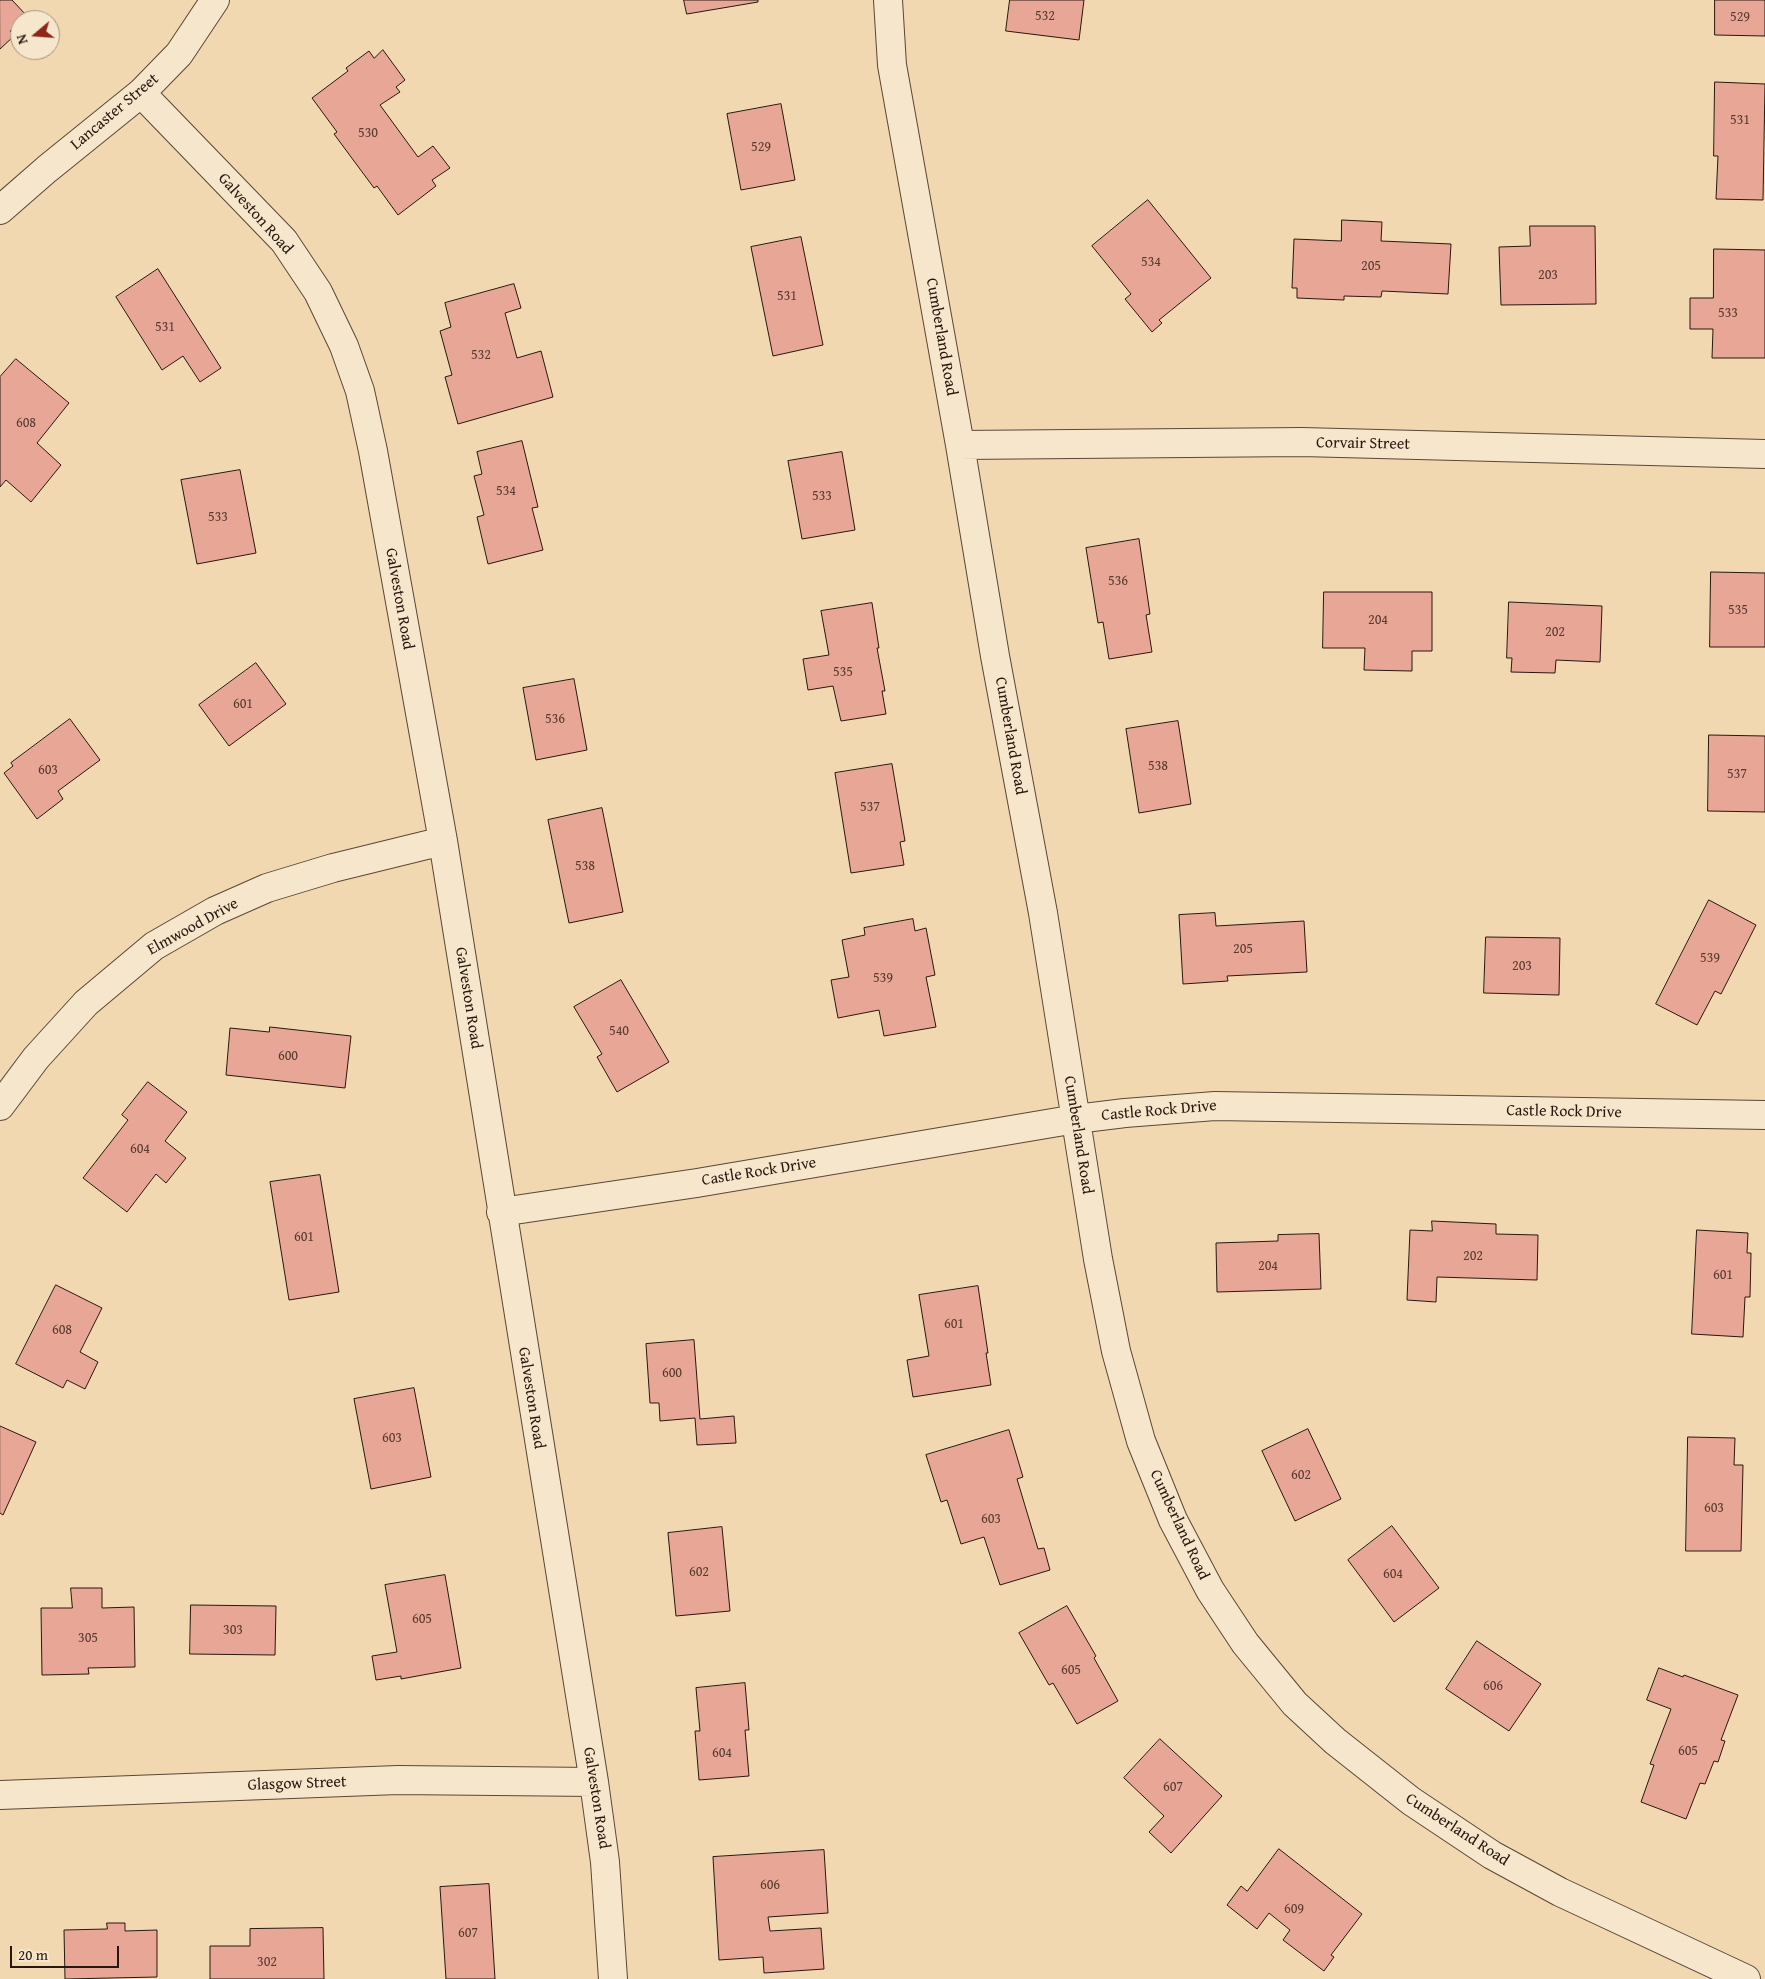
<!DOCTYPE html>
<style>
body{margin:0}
#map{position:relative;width:1765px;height:1979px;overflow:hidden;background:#f1d8b0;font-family:"Gentium Book Plus",serif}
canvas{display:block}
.north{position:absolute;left:10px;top:10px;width:50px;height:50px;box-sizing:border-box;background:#f6e6cc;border:1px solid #a49380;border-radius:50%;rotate:252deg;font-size:14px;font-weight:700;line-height:20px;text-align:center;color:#28170e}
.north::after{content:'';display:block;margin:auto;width:18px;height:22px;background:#8f2418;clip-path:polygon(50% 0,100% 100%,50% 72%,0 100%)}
.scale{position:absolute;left:10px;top:1946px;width:109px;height:22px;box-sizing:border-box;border:2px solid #28170e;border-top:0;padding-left:6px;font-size:15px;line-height:18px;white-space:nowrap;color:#28170e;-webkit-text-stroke:4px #f6e6cc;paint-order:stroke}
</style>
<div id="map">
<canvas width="1765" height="1979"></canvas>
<div class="north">N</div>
<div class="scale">20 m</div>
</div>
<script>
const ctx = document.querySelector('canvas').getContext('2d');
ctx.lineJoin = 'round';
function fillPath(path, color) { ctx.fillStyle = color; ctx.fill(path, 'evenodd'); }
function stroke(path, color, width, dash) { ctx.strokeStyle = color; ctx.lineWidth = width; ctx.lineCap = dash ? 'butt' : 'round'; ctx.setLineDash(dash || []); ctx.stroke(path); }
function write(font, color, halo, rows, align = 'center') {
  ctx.font = font + ' "Gentium Book Plus",serif'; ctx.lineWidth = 5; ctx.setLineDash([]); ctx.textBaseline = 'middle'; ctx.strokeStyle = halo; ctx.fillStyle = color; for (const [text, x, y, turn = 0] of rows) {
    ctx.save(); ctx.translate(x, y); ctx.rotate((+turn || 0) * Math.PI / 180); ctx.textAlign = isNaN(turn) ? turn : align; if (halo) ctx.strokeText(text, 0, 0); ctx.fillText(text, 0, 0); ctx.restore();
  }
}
const building = new Path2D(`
 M0 0H12L27 16 20 20V22L10 31 14 36 0 49Z
 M684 0H758V2L687 14Z
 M1010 0H1084L1079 40 1006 31Z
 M1715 0H1765V36L1715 35Z
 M383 50 405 80 396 87 400 92 380 105 418 157 433 146 450 168 432 180 436 186 398 215 377 186 374 188 334 134 337 132 312 98 348 71 346 68 369 51 374 58Z
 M1715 82 1765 84 1763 200 1716 199 1718 156H1714Z
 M781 104 795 180 741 190 727 114Z
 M1148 200 1211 278 1159 320 1162 323 1152 332 1125 299 1131 294 1092 246Z
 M1342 220 1382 222 1381 241 1451 244 1448 294 1382 291 1381 297 1344 296V300L1297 298V288H1292L1294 239 1341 241Z
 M1530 226H1595L1596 304 1501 305 1499 247 1530 246Z
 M801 237 823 345 773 356 751 247Z
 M1714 249 1765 250V358H1712L1713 329H1690V298H1713Z
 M158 269 221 368 200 382 183 356 162 370 116 297Z
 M514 284 521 308 505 313 517 358 541 351 553 397 458 424 445 377 452 375 440 331 451 327 445 303Z
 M16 359 69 403 37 443 61 465 31 502 6 480 0 487V377Z
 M522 441 538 507 532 508 543 550 488 564 477 517 484 515 474 476 482 474 477 452Z
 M842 452 855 530 802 539 788 461Z
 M240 470 256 553 197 564 181 480Z
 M1139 539 1150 614 1146 615 1152 652 1109 659 1103 622 1098 623 1086 548Z
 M1711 572 1765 573V647H1710Z
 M1324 592H1432V651H1412V671L1364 670 1365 648H1323Z
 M1509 602 1602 606 1600 662 1556 660 1555 673 1511 672 1512 658H1507Z
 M872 603 879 648H877L885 691H882L886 714 841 721 833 686 808 690 803 659 829 655 821 611Z
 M256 663 286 704 229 746 199 705Z
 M574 679 587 750 536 760 523 688Z
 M70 719 100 760 58 791 63 799 37 819 4 773 13 766 11 763Z
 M1178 721 1191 804 1139 813 1126 729Z
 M1709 735 1765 736V812L1708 811Z
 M892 764 905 841 900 842 904 865 851 873 835 773Z
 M602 808 623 912 569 923 548 820Z
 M1709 900 1756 925 1721 994 1715 991 1697 1025 1656 1004Z
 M1215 913 1216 926 1304 921 1307 972 1227 976 1228 981 1183 984 1179 915Z
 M913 919 915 931 926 928 935 975 926 977 936 1027 884 1036 879 1010 838 1018 831 980 849 977 842 940 865 935 864 928Z
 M1486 937 1560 938 1559 995 1484 993Z
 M621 980 669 1062 617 1092 597 1057 602 1054 574 1007Z
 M270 1027 351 1036 345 1088 226 1075 230 1028 269 1032Z
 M148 1082 187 1112 165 1141 186 1158 166 1183 156 1174 127 1212 83 1178 128 1120 122 1115Z
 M320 1175 339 1292 289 1300 270 1182Z
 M1432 1221 1496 1224V1234L1538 1235 1537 1280 1437 1277 1436 1302 1407 1300 1410 1230 1432 1231Z
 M1697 1230 1748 1233 1747 1253H1751L1750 1297H1745L1743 1337 1692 1334Z
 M1319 1234 1321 1289 1217 1292 1216 1243 1278 1241V1235Z
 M56 1285 102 1308 80 1352 98 1362 85 1389 67 1380 63 1388 16 1364Z
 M978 1286 988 1353H986L991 1385 913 1397 907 1360 929 1356 919 1295Z
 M694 1340 700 1419 734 1416 736 1443 697 1445 695 1418 660 1421 659 1403H650L646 1344Z
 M414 1388 431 1477 371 1489 354 1399Z
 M0 1426 36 1442 3 1515 0 1513Z
 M1308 1429 1341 1499 1295 1521 1262 1451Z
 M1009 1430 1023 1477 1017 1479 1038 1549 1044 1548 1050 1570 1000 1585 984 1537 961 1544 947 1500 941 1502 926 1455Z
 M1688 1437 1735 1438 1734 1465H1743L1741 1551H1686Z
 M1392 1526 1439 1588 1394 1622 1348 1560Z
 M722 1527 730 1611 676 1616 668 1533Z
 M445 1575 461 1668 401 1679V1676L376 1680 372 1656 397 1652 385 1585Z
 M71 1588H102V1608L134 1607 135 1667 88 1668 89 1674 42 1675 41 1608H72Z
 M191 1605 276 1606 275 1655 190 1654Z
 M1067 1606 1096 1656 1094 1658 1118 1701 1077 1724 1053 1683 1049 1685 1019 1633Z
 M1477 1641 1541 1684 1509 1731 1446 1689Z
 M1659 1668 1683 1677 1684 1675 1738 1695 1721 1740 1725 1741 1718 1762 1714 1761 1705 1784 1700 1783 1686 1819 1641 1802 1654 1765 1650 1764 1671 1709 1647 1700Z
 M745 1683 749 1730H745L749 1776 699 1780 695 1731H700L696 1688Z
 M1160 1739 1222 1796 1171 1853 1149 1832 1164 1816 1124 1778Z
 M1279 1849 1362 1914 1331 1955 1334 1957 1324 1971 1283 1940 1290 1930 1269 1913 1257 1929 1227 1905 1241 1886 1247 1891Z
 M824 1850 828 1913 768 1917 770 1931 821 1928 824 1969 764 1973 763 1957 719 1960 713 1857Z
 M489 1884 495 1979H446L440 1887Z
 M107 1923H125V1931L157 1930V1977L65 1979 64 1930 107 1929Z
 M323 1928 324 1979H210V1946H250V1929Z`);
fillPath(building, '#e8a796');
stroke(building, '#28170e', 1);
const minor = new Path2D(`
 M888 0 892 65 960 445 995 656 1043 913 1098 1259 1116 1351 1141 1441 1173 1520 1210 1590 1245 1643 1295 1704 1335 1741 1411 1801 1492 1855 1560 1892 1746 1979
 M141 93 284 241 318 292 344 346 360 391 373 451 443 841 594 1782 605 1862 613 1979
 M0 210 47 169 141 93 179 54 215 0
 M960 445 1302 442 1765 454
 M0 1106 36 1058 86 1003 154 946 215 911 267 888 333 868 443 841
 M501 1212 697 1183 1076 1119 1125 1113 1215 1106 1765 1115
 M0 1795 398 1780 594 1782`);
stroke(minor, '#5a4736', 30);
stroke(minor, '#f6e6cc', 28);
write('14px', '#583b30', null, [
 ["532",1045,16],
 ["529",1740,17],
 ["531",1740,120],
 ["530",368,133],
 ["529",761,147],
 ["534",1151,262],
 ["205",1371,266],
 ["203",1548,275],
 ["531",787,296],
 ["533",1728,313],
 ["531",165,327],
 ["532",481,355],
 ["608",26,423],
 ["534",506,491],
 ["533",822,496],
 ["533",218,517],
 ["536",1118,581],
 ["535",1738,610],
 ["204",1378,620],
 ["202",1555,632],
 ["535",843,672],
 ["601",243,704],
 ["536",555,719],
 ["538",1158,766],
 ["603",48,770],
 ["537",1737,774],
 ["537",870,807],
 ["538",585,866],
 ["205",1243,949],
 ["539",1710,958],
 ["203",1522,966],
 ["539",883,978],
 ["540",619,1031],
 ["600",288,1056],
 ["604",140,1149],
 ["601",304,1237],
 ["202",1473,1256],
 ["204",1268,1266],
 ["601",1723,1275],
 ["601",954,1324],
 ["608",62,1330],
 ["600",672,1373],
 ["603",392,1438],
 ["602",1301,1475],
 ["603",1714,1508],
 ["603",991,1519],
 ["602",699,1572],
 ["604",1393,1574],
 ["605",422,1619],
 ["303",233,1630],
 ["305",88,1638],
 ["605",1071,1670],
 ["606",1493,1686],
 ["605",1688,1751],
 ["604",722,1753],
 ["607",1173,1787],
 ["606",770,1885],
 ["609",1294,1909],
 ["607",468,1933],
 ["302",267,1962]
]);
write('16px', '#28170e', '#f6e6cc', [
 ["Lancaster Street",115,112,-40],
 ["Galveston Road",255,214,48],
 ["Cumberland Road",941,337,80],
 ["Corvair Street",1363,444,1],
 ["Galveston Road",399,599,80],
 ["Cumberland Road",1010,736,80],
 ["Elmwood Drive",193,927,-29],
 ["Galveston Road",468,998,81],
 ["Castle Rock Drive",1159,1111,-5],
 ["Castle Rock Drive",1564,1112,1],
 ["Cumberland Road",1078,1135,81],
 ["Castle Rock Drive",759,1172,-9],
 ["Galveston Road",531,1398,81],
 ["Cumberland Road",1179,1525,65],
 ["Glasgow Street",297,1784,-2],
 ["Galveston Road",596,1798,81],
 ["Cumberland Road",1457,1830,33]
]);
</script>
